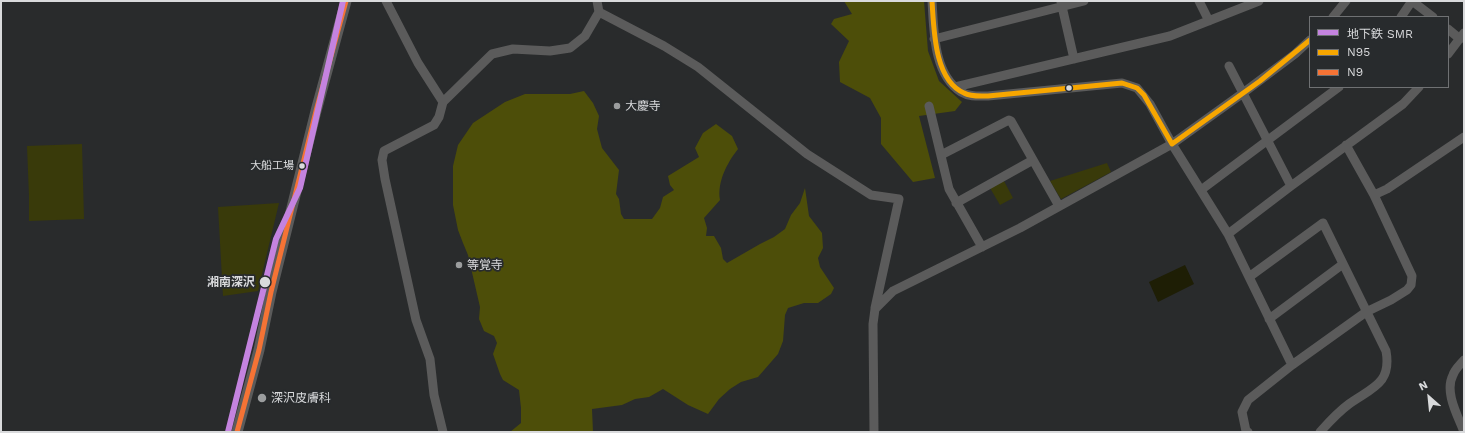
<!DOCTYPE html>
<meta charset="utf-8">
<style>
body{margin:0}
#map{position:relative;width:1465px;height:433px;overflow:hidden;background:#292b2c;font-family:"Work Sans","Noto Sans JP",sans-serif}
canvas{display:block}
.frame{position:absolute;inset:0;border:2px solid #d9dadc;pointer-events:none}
.legend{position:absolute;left:1309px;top:16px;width:140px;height:72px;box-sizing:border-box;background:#282b2d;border:1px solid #6f7173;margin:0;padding:5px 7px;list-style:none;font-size:12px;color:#d9dadc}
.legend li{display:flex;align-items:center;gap:8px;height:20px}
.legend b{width:20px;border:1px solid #6f7173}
.north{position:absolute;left:1409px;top:377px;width:40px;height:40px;-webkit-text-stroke:3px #282b2d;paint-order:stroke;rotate:333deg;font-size:11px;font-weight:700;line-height:16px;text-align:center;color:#d9dadc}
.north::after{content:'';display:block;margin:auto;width:14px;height:18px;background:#d9dadc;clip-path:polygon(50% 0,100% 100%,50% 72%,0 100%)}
</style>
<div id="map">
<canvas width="1465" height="433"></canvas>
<div class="frame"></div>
<ul class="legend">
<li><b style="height:5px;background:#c483df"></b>地下鉄 SMR</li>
<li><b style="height:5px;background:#f7a600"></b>N95</li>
<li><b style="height:5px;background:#f57335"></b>N9</li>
</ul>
<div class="north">N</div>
</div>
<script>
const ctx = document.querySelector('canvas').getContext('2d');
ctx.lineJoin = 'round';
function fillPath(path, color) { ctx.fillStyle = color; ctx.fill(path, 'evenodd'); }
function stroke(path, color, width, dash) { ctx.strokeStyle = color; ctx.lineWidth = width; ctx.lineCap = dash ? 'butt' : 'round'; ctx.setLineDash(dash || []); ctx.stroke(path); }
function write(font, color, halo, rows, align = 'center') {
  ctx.font = font + ' "Work Sans","Noto Sans JP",sans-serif'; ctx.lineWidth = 3.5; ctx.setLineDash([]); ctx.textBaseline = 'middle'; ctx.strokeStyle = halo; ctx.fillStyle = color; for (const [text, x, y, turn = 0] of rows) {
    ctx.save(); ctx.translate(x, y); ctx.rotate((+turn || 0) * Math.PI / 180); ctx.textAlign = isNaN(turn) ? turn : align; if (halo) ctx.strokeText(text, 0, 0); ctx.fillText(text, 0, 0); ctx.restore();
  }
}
fillPath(new Path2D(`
 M82 144 84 219 29 221V196H32H29L27 146Z
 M1107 163 1111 172 1061 199 1050 181Z
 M1004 181 1013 198 1000 205 990 188Z
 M279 203 258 291 223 296 218 207Z`), '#393a0a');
fillPath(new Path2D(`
 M844 1H924L928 51 939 81 962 102 955 111 919 116 935 178 913 182 881 144V118L870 98 840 82 839 62 849 41 831 24 834 19 852 14Z
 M584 91 593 103 599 116 597 129 602 148 619 170 616 194 619 199 621 214 624 219H652L660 208 663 197 674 190 670 185 668 176 699 157 695 148 703 133 716 124 732 136 738 149C727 163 717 182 720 200L704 218 707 228 706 236H714L721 248 723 259 727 263 760 244 774 237 785 229 791 215 800 203 805 188 809 216 822 233 823 248 818 258 820 267 834 288 831 294 818 303H804L788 308 785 315 783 341 778 354 758 377 741 382 730 389 719 399 708 414 688 405 663 389 649 397 635 399 622 405 592 409 593 432H510L521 423V408L519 390 503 380 500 374 493 354 497 343 494 336 484 331 479 319 480 307 468 255 463 243 458 230 453 205V166L458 145 473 123 505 102 525 94H570Z`), '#4d4e09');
fillPath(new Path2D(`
 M1185 265 1194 284 1158 302 1149 282Z`), '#1e1e05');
stroke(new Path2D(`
 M386 1 418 63 443 102
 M932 1C934 30 933 74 961 92 969 97 979 96 988 96L1122 83 1137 88 1150 104 1172 144 1228 234 1292 365
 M1199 1 1209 21
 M1412 1 1433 17
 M1061 2 1074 59
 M599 12 664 46 698 67 807 154 871 195 899 199 875 308
 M1333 17 1346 1
 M1401 17 1412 1
 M1448 29 1460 39
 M934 39 1084 1
 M1448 54 1464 33
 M1229 66 1291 186
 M955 87 1170 36 1259 1
 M929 106 949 189 982 247
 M941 155 1009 120 1011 121 1059 206
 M1201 190 1339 87
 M1374 195 1387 189 1464 137
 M956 203 1033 160
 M1228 234 1291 186 1403 104 1419 87
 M1249 277 1323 223 1386 351C1392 384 1371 388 1349 404 1338 412 1329 422 1320 432
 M1269 319 1343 264
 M443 432 434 395 430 359 416 320 385 179 382 160 384 151 434 125 439 117 443 102 492 54 513 49 550 51 570 48 585 36 599 12 597 1
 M874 432 873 324 875 309 893 291 1020 228 1172 144 1243 93 1295 54 1310 40
 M1248 432 1246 431 1242 412 1248 400 1292 365 1366 312 1391 300 1407 290 1411 285 1412 276 1374 195 1346 145
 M1464 432C1458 416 1444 392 1453 375 1455 369 1460 365 1464 360`), '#5b5b5b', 9);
stroke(new Path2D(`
 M237 432 259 350 271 292 316 111 346 1`), '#5b5b5b', 11);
stroke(new Path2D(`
 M932 1C934 29 934 80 964 93 971 97 980 96 988 96L1122 83 1137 88 1144 95 1172 144 1260 81 1310 40`), '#f7a600', 5);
stroke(new Path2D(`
 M237 432 259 350 271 292 316 111 346 1`), '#f57335', 5);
stroke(new Path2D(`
 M228 432 276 239 300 188 343 1`), '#c483df', 6);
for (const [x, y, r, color] of [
 [1069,88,3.5,"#d9dadc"],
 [617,106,4,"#9b9d9e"],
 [302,166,3.5,"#d9dadc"],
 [459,265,4,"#9b9d9e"],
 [265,282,6,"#d9dadc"],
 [262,398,5,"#9b9d9e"]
]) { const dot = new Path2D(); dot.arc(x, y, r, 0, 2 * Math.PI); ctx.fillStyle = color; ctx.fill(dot); stroke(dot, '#282b2d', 1.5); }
write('11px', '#d9dadc', '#282b2d', [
 ["大船工場",294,166]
], 'right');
write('12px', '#d9dadc', '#282b2d', [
 ["大慶寺",625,106],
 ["等覚寺",467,265],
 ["深沢皮膚科",271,398]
], 'left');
write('bold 12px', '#d9dadc', '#282b2d', [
 ["湘南深沢",255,282]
], 'right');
</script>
